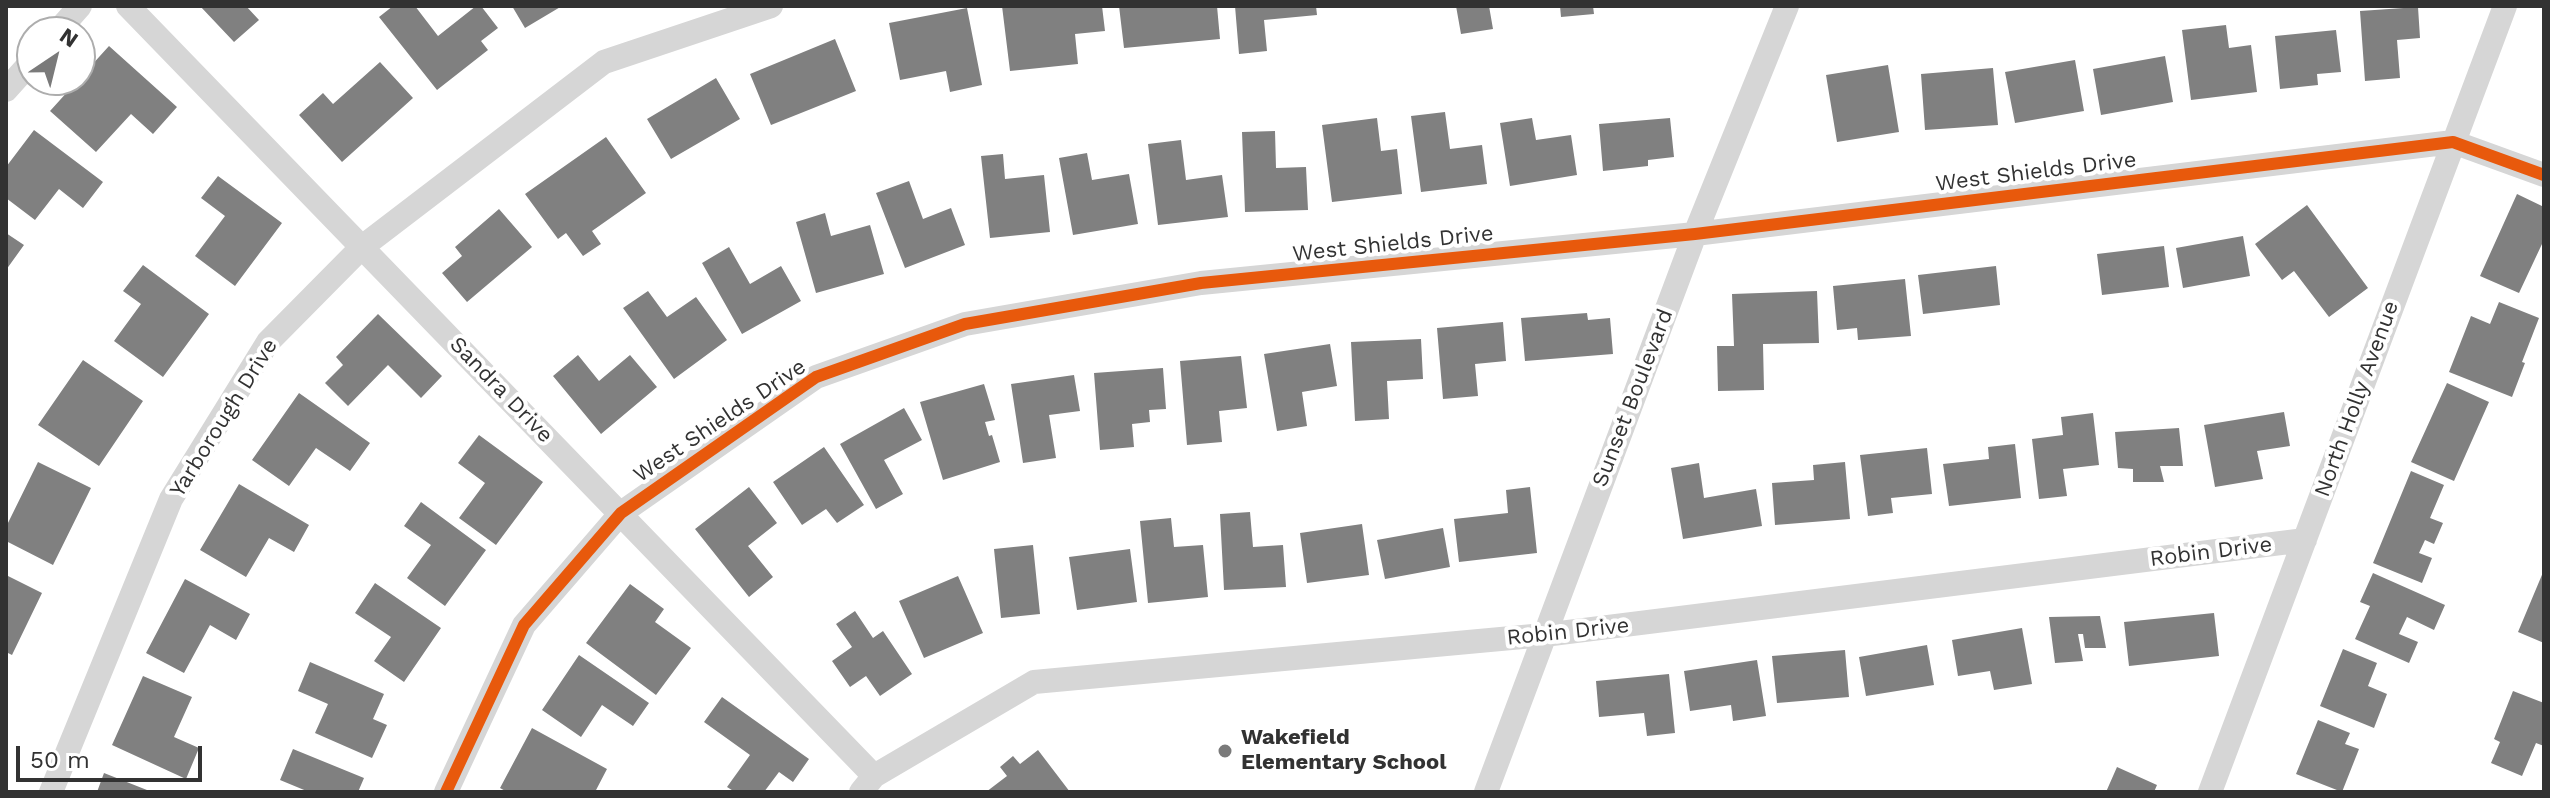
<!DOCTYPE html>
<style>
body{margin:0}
#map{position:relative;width:2550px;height:798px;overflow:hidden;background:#fff;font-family:"Work Sans",sans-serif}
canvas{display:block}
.frame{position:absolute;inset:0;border:8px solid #323232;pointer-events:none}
.north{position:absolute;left:16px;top:16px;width:80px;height:80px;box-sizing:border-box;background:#fff;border:2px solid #adadad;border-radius:50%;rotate:35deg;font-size:22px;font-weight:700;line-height:32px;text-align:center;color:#323232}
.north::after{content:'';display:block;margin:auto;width:28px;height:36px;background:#7a7a7a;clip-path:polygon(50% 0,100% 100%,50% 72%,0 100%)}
.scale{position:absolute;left:16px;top:746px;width:186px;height:36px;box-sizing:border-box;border:4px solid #323232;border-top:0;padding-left:10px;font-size:24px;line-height:28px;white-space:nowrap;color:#323232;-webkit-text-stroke:6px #fff;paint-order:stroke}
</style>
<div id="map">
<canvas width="2550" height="798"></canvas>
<div class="frame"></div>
<div class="north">N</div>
<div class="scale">50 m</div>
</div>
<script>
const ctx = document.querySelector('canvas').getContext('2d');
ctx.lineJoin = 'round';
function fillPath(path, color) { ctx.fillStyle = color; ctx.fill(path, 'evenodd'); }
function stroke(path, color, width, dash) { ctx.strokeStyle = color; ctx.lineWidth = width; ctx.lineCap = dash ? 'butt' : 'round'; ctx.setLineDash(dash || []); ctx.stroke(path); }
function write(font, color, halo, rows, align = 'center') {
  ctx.font = font + ' "Work Sans",sans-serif'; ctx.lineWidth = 8; ctx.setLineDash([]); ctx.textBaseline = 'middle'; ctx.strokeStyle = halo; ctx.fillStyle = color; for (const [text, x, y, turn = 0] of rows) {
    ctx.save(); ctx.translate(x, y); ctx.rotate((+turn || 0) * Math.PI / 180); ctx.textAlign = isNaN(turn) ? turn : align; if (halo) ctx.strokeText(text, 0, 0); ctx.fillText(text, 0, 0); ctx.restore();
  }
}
fillPath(new Path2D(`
 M200 6H246L259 20 234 42Z
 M393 6H415L438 36 476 6H481L498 28 481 41 488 50 437 90 379 17Z
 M512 6H562L525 28Z
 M1002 6H1102L1105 31 1075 34 1078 64 1010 71Z
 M1119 6H1217L1220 39 1124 48Z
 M1235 6H1316L1317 15 1264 20 1267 51 1239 54Z
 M1456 6H1489L1493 29 1461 34Z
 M1560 6H1593L1594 14 1561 17Z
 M2418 7 2420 38 2397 40 2400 78 2365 81 2360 11Z
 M967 8 982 85 950 92 946 71 900 80 889 23Z
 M2226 25 2229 48 2251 45 2257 92 2191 100 2182 30Z
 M2336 30 2341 72 2317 74 2318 85 2280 89 2275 36Z
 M835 39 856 91 771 125 750 74Z
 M109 46 177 107 153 134 131 114 96 152 50 111Z
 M2165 56 2173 102 2101 115 2093 69Z
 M2075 60 2084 111 2015 123 2005 72Z
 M380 62 413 98 342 162 299 115 323 93 333 104Z
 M1888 65 1899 132 1837 142 1826 75Z
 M1993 68 1998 125 1925 130 1921 74Z
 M716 78 740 119 671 159 647 119Z
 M1445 112 1450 149 1482 145 1487 184 1421 192 1411 116Z
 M1377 118 1381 151 1397 149 1402 194 1332 202 1322 125Z
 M1532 118 1536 140 1571 135 1577 175 1510 186 1500 123Z
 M1670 118 1674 157 1648 160V166L1603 171 1599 124Z
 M34 130 103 182 83 208 59 189 35 220 6 198V167Z
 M1275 131 1276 168 1306 167 1308 210 1245 212 1242 132Z
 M606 137 646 193 592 231 601 244 583 256 566 233 558 239 525 194Z
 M1181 140 1186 180 1222 175 1228 217 1158 225 1148 144Z
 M1087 153 1092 180 1129 174 1138 224 1073 235 1059 158Z
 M1003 154 1005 179 1044 175 1050 232 990 238 981 156Z
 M218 176 282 223 235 286 195 256 225 216 201 198Z
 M909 181 923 219 951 208 965 245 905 268 876 193Z
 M2517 194 2544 207V245L2542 244 2519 293 2480 276Z
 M2307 205 2368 288 2329 317 2294 271 2282 280 2255 244Z
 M499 209 532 247 467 302 442 273 462 256 455 247Z
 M825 213 831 236 870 225 884 274 816 293 796 222Z
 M6 233 24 245 6 270Z
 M2243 236 2250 276 2183 288 2176 248Z
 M2164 246 2169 287 2102 295 2097 254Z
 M729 247 750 284 781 266 801 301 742 334 702 263Z
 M143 265 209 314 163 377 114 341 141 304 123 291Z
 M1996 266 2000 305 1923 314 1918 275Z
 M1905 279 1911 336 1858 340 1857 328 1837 330 1833 286Z
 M648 291 667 317 696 297 727 340 674 379 623 308Z
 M1817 291 1819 343 1763 344 1764 390 1718 391 1717 346H1734L1732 294Z
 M2499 302 2539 318 2522 362 2525 363 2512 397 2449 372 2471 316 2490 324Z
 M1587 313 1588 320 1610 318 1613 354 1525 361 1521 318Z
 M378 314 442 376 421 398 388 365 348 406 325 383 343 365 336 357Z
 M1503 322 1506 361 1475 364 1478 396 1443 399 1437 328Z
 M1421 339 1423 379 1387 381 1389 419 1355 421 1351 342Z
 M1330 344 1337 386 1302 392 1307 426 1277 431 1264 354Z
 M578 355 599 381 630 355 657 387 601 434 553 376Z
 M1241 356 1247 408 1219 411 1222 442 1187 445 1180 361Z
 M83 360 143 401 99 466 38 425Z
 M1163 368 1166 409 1149 410 1150 422 1132 424 1134 447 1100 450 1094 373Z
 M1074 375 1080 411 1049 415 1056 458 1023 463 1011 384Z
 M2447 383 2489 402 2454 481 2411 462Z
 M984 384 995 420 985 422 989 436 992 435 1000 462 943 480 920 402Z
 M299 393 370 443 350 471 316 448 289 486 252 460Z
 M904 408 922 440 884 460 903 494 876 509 840 444Z
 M2284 412 2290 446 2257 451 2263 479 2215 487 2204 425Z
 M2093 413 2099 465 2063 469 2067 496 2039 499 2032 439 2063 435 2061 417Z
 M2179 428 2183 466H2160L2164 482H2133V469L2118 468 2115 432Z
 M479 435 543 482 496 545 459 518 485 483 458 463Z
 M2015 444 2021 498 1949 506 1943 464 1989 459 1988 447Z
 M824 447 864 505 837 523 826 509 802 525 773 482Z
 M1927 448 1932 494 1891 498 1893 513 1868 516 1860 455Z
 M38 462 91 488 53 565 6 541V527Z
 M1845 462 1850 519 1775 525 1772 483 1814 480 1813 465Z
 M1699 463 1704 498 1756 489 1762 526 1683 539 1671 468Z
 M2411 471 2444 485 2430 518 2443 523 2434 544 2425 540 2419 553 2432 558 2422 583 2373 563Z
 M239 484 309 525 294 552 269 538 246 577 200 550Z
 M749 487 777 523 748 546 773 577 749 597 695 529Z
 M1530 487 1537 553 1459 562 1454 519 1508 513 1506 490Z
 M421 502 486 550 445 606 407 578 431 545 404 526Z
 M1250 512 1253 547 1283 545 1286 587 1224 590 1220 514Z
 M1171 518 1174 547 1203 545 1208 597 1148 603 1140 521Z
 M1362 524 1369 575 1307 583 1300 533Z
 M1443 528 1450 567 1385 579 1377 540Z
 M1033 545 1040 614 1001 618 994 549Z
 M1130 549 1137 602 1077 610 1069 557Z
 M2544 570V643L2518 632Z
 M2373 573 2445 605 2434 630 2407 617 2399 634 2418 642 2409 663 2355 639 2370 606 2360 602Z
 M6 575 42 593 12 655 6 652Z
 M958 576 983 633 924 658 899 601Z
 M185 579 250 614 236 640 210 625 184 673 146 653Z
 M375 583 441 628 404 682 374 661 391 637 355 613Z
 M630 584 664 609 655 622 691 648 656 695 586 643Z
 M855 611 873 638 883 631 912 674 880 696 866 676 850 687 832 661 852 647 836 624Z
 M2214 613 2219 656 2129 666 2124 622Z
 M2100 616 2106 648H2085L2083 634H2078L2083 661 2055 663 2049 617Z
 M2022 628 2032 684 1994 690 1990 671 1958 676 1952 640Z
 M1927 645 1934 685 1866 696 1859 657Z
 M2343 649 2377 663 2368 686 2387 694 2374 728 2320 706Z
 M1845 650 1849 697 1777 703 1772 656Z
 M579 655 649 703 633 726 602 705 581 737 542 710Z
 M1757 660 1766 716 1733 721 1731 705 1690 711 1684 671Z
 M310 662 384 694 373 719 387 725 372 758 315 733 328 704 298 691Z
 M1669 674 1675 733 1647 736 1644 713 1599 717 1596 681Z
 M143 676 192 697 174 737 199 748 186 779 112 745Z
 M2513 691 2544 703V746L2536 743 2522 776 2491 763 2500 742 2494 739Z
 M722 697 809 759 793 782 779 772 764 792H735L727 787 750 755 704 722Z
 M2318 720 2350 733 2345 744 2359 749 2342 792 2296 774Z
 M532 728 607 769 595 792H507L500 788Z
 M293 749 364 778 358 792H309L280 780Z
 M1038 750 1070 792H986L1007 776 1000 767 1013 756 1020 764Z
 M2117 767 2157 785 2154 792H2106Z
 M104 773 152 792H97Z`), '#808080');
stroke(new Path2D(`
 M128 6 874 776
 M57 32 80 6
 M6 90 32 61
 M51 792 171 499 268 342 362 247 604 62 771 6
 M446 792 524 625 621 513 816 377 965 324 1201 283 1695 234 2453 142 2544 175
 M861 792 874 776 1034 682 1544 635 2305 540
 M1486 792 1695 234 1787 6
 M2210 792 2505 6`), '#d6d6d6', 24);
stroke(new Path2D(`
 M446 792 524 625 621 513 816 377 965 324 1201 283 1695 234 2453 142 2544 175`), '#e8590c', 12);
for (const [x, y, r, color] of [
 [1225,751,8,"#7a7a7a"]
]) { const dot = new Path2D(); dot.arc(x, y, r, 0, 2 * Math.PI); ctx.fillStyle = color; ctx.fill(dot); stroke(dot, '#fff', 3); }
write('22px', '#323232', '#fff', [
 ["West Shields Drive",2036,172,-7],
 ["West Shields Drive",1393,244,-6],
 ["Sandra Drive",501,390,46],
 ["Sunset Boulevard",1633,398,-69],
 ["North Holly Avenue",2357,399,-70],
 ["Yarborough Drive",224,418,-58],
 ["West Shields Drive",720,421,-34],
 ["Robin Drive",2211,552,-7],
 ["Robin Drive",1568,632,-6]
]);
write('bold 22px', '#323232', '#fff', [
 ["Wakefield",1241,738],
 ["Elementary School",1241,763]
], 'left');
</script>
